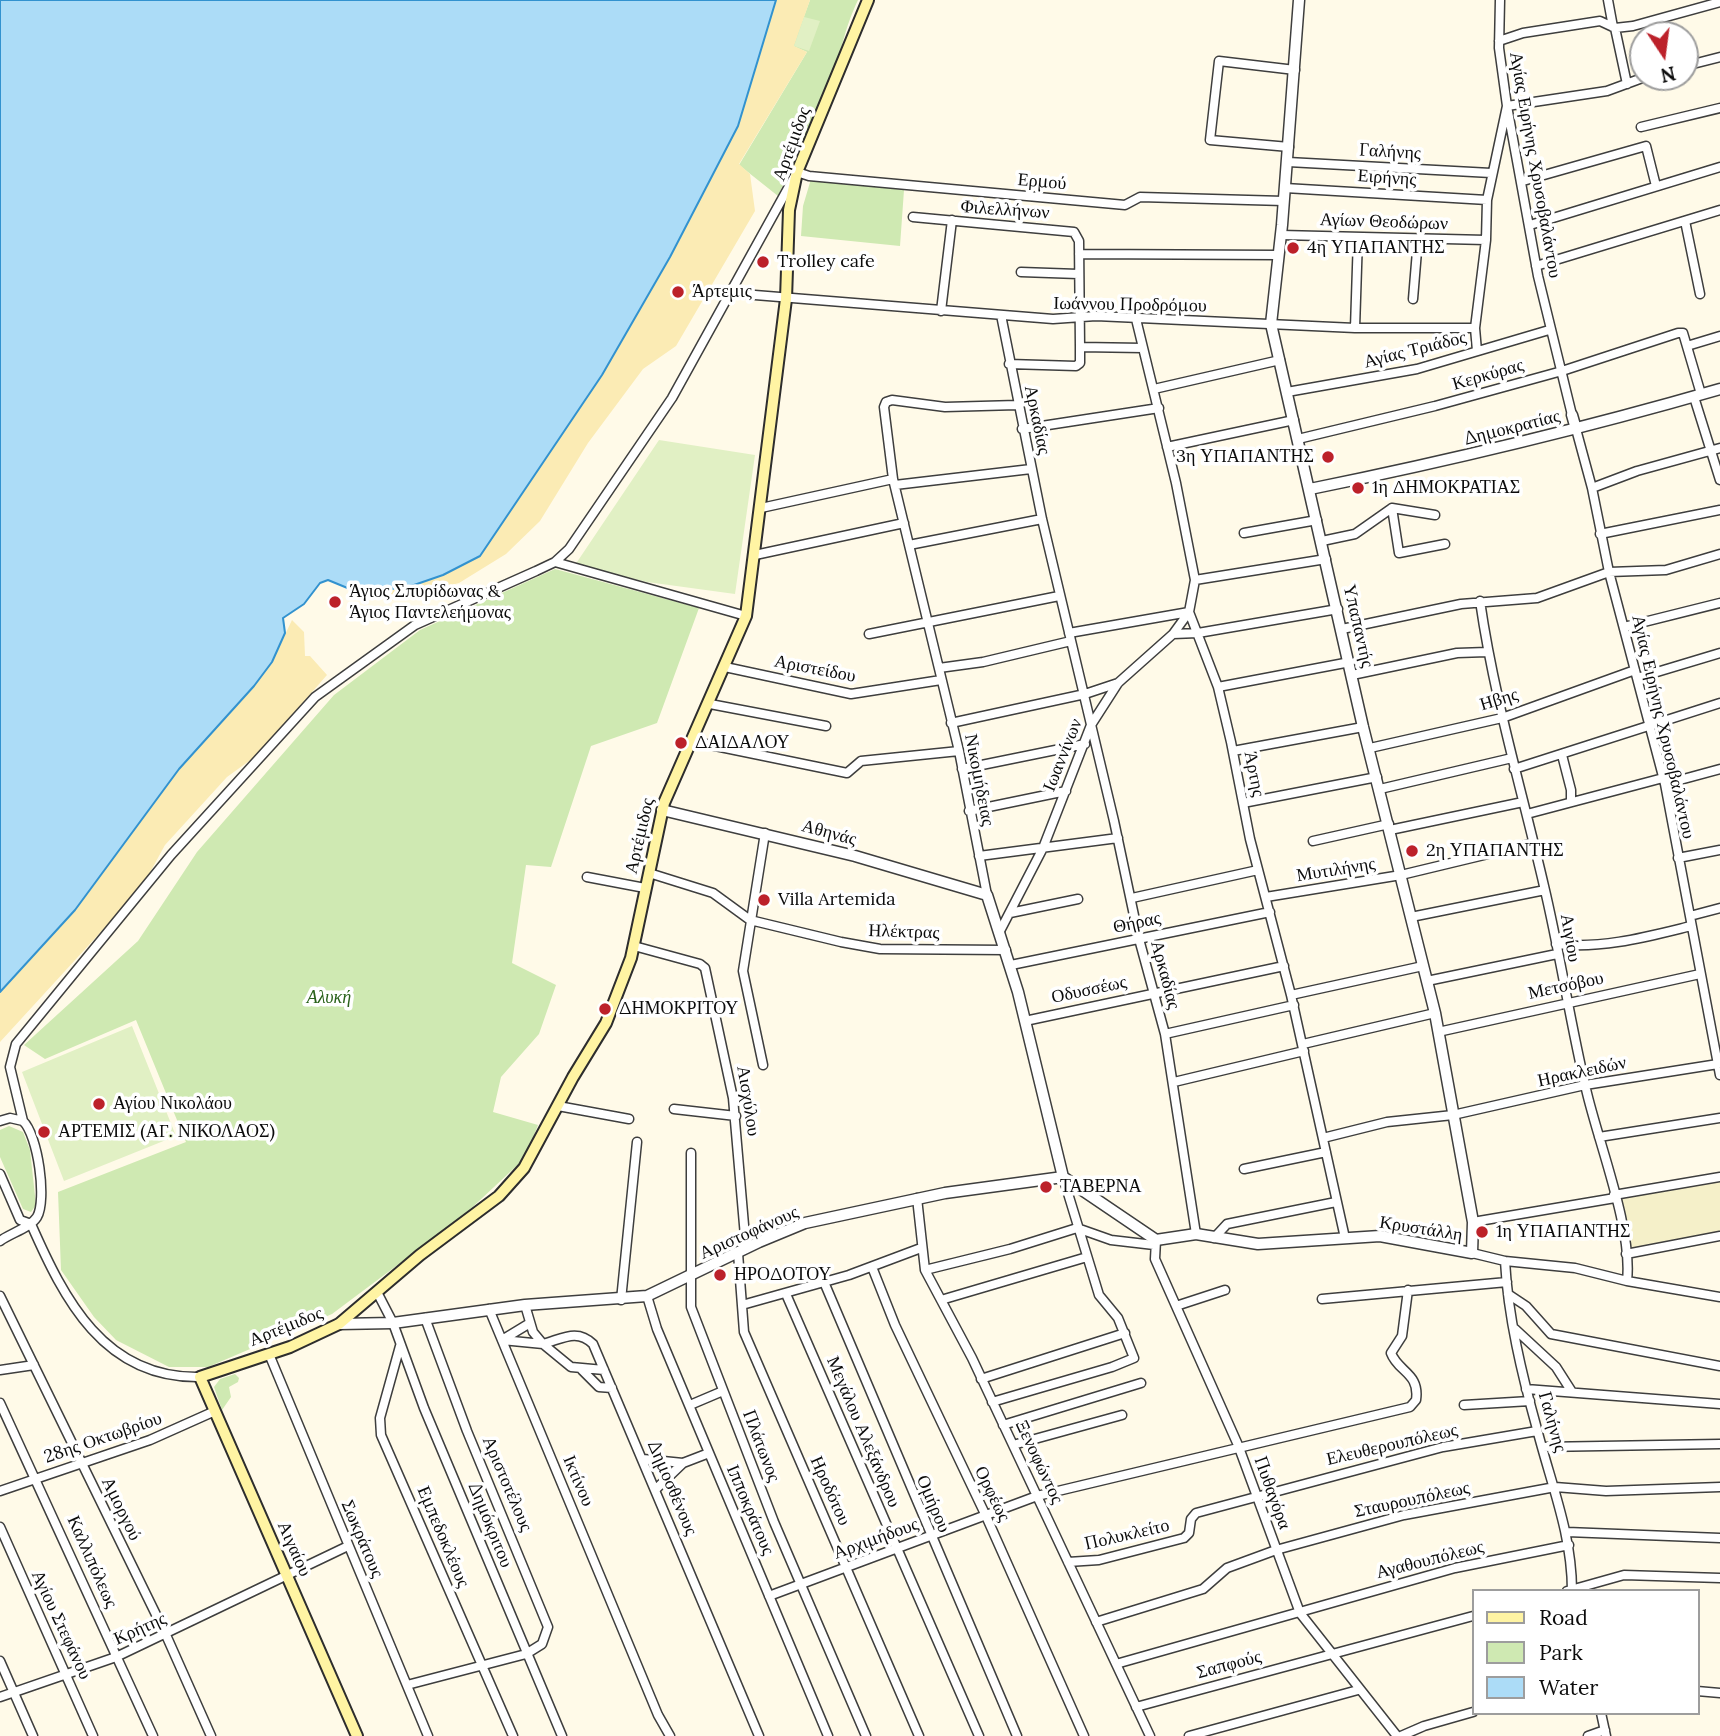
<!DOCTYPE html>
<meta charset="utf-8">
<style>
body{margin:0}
#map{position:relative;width:1720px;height:1736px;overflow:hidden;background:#fffae8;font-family:Lora,serif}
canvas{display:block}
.legend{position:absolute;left:1472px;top:1589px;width:228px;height:126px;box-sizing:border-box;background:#fff;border:2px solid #9d9d9d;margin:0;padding:9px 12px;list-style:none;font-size:21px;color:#0b0b0b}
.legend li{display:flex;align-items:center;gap:14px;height:35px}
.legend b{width:35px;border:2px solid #9d9d9d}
.north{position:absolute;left:1629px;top:21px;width:70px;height:70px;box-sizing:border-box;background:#fff;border:2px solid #9d9d9d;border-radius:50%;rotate:167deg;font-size:19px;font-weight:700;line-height:28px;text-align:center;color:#0b0b0b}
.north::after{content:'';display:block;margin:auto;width:24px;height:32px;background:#bc212a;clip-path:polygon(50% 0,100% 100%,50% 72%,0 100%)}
</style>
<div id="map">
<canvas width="1720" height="1736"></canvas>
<ul class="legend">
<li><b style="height:9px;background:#fff4a3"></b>Road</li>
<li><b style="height:19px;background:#cfe9b2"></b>Park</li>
<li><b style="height:19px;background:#acdcf7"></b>Water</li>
</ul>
<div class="north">N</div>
</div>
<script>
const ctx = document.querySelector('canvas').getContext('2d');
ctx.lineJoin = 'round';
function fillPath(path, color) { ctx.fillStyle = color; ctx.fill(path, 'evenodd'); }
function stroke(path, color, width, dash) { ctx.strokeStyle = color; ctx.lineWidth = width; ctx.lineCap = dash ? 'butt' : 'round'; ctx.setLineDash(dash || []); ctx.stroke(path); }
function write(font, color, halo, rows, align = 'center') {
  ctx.font = font + ' Lora,serif'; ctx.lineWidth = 7; ctx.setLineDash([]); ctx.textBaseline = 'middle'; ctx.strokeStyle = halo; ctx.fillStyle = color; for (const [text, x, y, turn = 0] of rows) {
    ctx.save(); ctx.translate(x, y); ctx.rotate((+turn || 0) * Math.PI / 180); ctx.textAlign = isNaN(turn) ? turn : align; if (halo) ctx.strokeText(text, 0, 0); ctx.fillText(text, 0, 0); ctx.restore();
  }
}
fillPath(new Path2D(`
 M1720 1180V1233L1629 1250 1619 1200 1622 1197Z`), '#f5f0c9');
fillPath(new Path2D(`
 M810 0H858C845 28 843 43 835 72 824 116 796 156 778 196L739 165 807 52 793 46Z
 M811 179 904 190 900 246 801 236 803 206Z
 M555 569 699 608 657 723 591 746 551 867 526 865 512 963 556 985 539 1034 501 1077 493 1112 538 1125 525 1158 463 1216 332 1314 208 1367H169L116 1340 94 1317 61 1270 58 1192 186 1142 136 1020 45 1059 24 1045 138 941 197 852 334 695 420 630Z
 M9 1126 23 1132 30 1150 36 1205 31 1212 23 1209 0 1157V1130Z
 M235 1374 239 1378 238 1382 229 1387 231 1397 222 1410 214 1387 220 1379Z`), '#cfe9b2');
fillPath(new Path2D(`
 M776 0H810L794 46 807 52 739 164 750 174 755 211 676 346 643 369 588 443 540 521 506 554 459 583 390 601 362 594 414 585 443 575 480 556 523 493 602 375 670 257 738 126Z
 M292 620 304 632 305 656H310L327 675 256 756 227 777 165 845 142 887 0 1042V993L75 910 179 769 254 686 272 662Z`), '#fbebb4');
fillPath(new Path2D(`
 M804 17 820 21 809 51 794 46Z
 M659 440 755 455 735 594 647 582 575 565Z
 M132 1026 176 1136 64 1181 22 1072Z`), '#e1f0c4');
const water = new Path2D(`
 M0 0H776L738 126 670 257 602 375 480 556 443 575 414 585 362 594 328 580 320 583 304 604 283 618 285 633 272 662 254 686 179 769 75 910 0 992Z`);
fillPath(water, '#acdcf7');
stroke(water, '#3292cf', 2);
const minor = new Path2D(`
 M1500 0 1499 48 1507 106 1538 276 1572 415
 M1608 0 1613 27
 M1615 28 1627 84
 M1499 41 1523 33 1600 21 1615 28 1633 26 1720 2
 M1685 66 1720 57
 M1641 127 1720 108
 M1289 147 1210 140 1219 61 1295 70
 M1288 162 1491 173
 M1523 181 1646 146 1656 186
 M1285 188 1487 200
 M913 217 1074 232 1079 241 1080 347
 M1685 221 1700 294
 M1530 225 1720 167
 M1281 235 1486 240
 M1079 254 1279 255
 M1536 266 1720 210
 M1021 272 1078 274
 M730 293 1053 319 1096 316 1355 328H1475
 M1413 299 1418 239
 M941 311 952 220
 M1001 315 1042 519 1114 821 1139 939 1165 1034 1196 1234
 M1136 319 1176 483 1195 580 1189 612 1218 687 1231 742 1250 839 1291 995 1345 1238
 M1355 328 1358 237
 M1687 346 1720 336
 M1477 351 1475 328 1486 240 1487 200 1507 106 1607 91 1645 77
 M1009 364 1076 366 1080 363V347L1143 348
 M1154 389 1280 360
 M1287 392 1417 369 1549 330
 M1694 397 1720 480
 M1022 429 1159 408
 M1576 429 1592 488 1609 572 1665 784 1720 1075
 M1298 439 1435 406 1562 371 1678 333H1683L1701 394
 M1167 447 1294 420
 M895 485 1031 469
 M1592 488 1637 471 1720 448
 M761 508 893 479
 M1392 508 1399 553 1445 544
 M1244 533 1317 520
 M1600 534 1720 510
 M1322 541 1355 534 1392 508 1435 515
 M909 545 1042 519
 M755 555 904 523
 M555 562 746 616
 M1195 580 1326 559
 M1480 601C1494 698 1522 791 1544 886 1560 953 1570 1022 1586 1089 1598 1142 1633 1229 1627 1281
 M1624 627 1720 603
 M1342 629 1461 604 1537 598 1609 572 1666 570 1720 554
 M1069 633 1189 612
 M869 634 1059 596
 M1173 634 1189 612
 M725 667 851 694 941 680
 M939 668 983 662 1071 641
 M1352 675 1457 653 1487 652
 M1637 678 1720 653
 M1218 687 1350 662
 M710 704 826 726
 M951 723 1085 694 1118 683
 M691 741 847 773 861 761 959 751
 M1370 748 1502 718 1635 670
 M1233 751 1363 727
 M1562 755 1571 790V802
 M962 769 1085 744
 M1514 769 1720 703
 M1665 784 1720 769
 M1380 789 1512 758
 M1243 803 1377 777
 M969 811 1066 791
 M1527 814 1663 778
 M1390 830 1523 802
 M1313 841 1389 824
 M979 856 1118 838
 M1678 858 1720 850
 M649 873 713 893 750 920 841 942 880 949 1006 950
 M587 877 645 888
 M987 895 959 751 893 479 884 407 886 402 892 400 945 407 1017 405
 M1266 897 1401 875 1534 843
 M1132 898 1258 870
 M1010 913 1078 899
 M1690 916 1720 908
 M1411 917 1545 890
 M1000 931 1043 848 1091 725 1118 683 1173 634 1198 633 1338 609
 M1556 944C1603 949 1646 937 1691 926
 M634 946 700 964 705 968 733 1098 746 1248
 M1011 965 1270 912
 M1427 981 1557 954
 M1291 995 1423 966
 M1025 1021 1284 966
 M1438 1032 1700 974
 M1165 1034 1294 1005
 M1303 1044 1435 1013
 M763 1065 743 971 765 833
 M1174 1082 1304 1051
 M558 1106 629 1119
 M674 1109 736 1116
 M0 1121 10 1118 23 1121C38 1135 47 1200 37 1217 30 1228 11 1233 0 1241
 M23 1121 10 1067 16 1044 171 855 315 697 415 625 536 571 555 562 569 549 672 398 797 172 809 176 1125 205 1140 197 1284 201
 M1599 1137 1720 1118
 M1323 1138 1387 1122 1453 1115 1585 1085 1718 1064
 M691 1153V1307L774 1522 866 1736
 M1244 1169 1326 1152
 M0 1174 20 1220 31 1224
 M1614 1195 1720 1177
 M917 1198 925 1270 972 1358 1150 1736
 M1473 1222 1615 1198
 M31 1224C64 1299 104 1379 200 1377
 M1214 1238 1227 1224 1336 1202
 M1156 1240 1155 1259 1238 1445 1300 1613 1397 1736
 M738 1253 744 1332 919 1736
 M1472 1253 1505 1261 1575 1268 1627 1281 1720 1297
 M1626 1254 1720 1236
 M1505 1261C1508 1317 1522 1375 1537 1429 1551 1484 1572 1534 1572 1591
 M872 1267 895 1325 986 1516 1084 1736
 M925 1270 1010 1249 1077 1228 1111 1240 1154 1245
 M824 1282 1017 1736
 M377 1292 393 1323 424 1408 562 1736
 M786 1294 979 1736
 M1508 1294 1526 1306 1551 1334 1720 1366
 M0 1296 166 1635 211 1736
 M647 1296 657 1329 828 1736
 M1322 1299 1507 1282
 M621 1300 637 1142
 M941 1300 1087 1257
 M525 1305 533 1332 543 1344C562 1339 577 1328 593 1344L759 1736
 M742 1305 849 1275 921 1248
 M1176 1306 1225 1290
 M489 1309 658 1715 670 1736
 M1515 1329 1556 1367 1572 1392
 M502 1340 543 1344 571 1367 604 1370
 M502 1340 530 1323
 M400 1346 380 1418 381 1435 513 1736
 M269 1354 428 1736
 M0 1370 34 1365
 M582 1370 599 1387 612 1388
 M981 1379 1125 1333
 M1526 1389 1720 1404
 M992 1402 1112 1367 1134 1358 1118 1318 1099 1295 1063 1177
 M0 1403 153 1736
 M690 1405 723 1391
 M1464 1405 1530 1401
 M1003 1425 1141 1383
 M1013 1445 1122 1415
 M1542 1447 1720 1444
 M643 1459 683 1463 709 1453
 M656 1489 683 1463
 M0 1491 150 1440 215 1411
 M0 1527 93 1736
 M1567 1532 1720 1538
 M1068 1562 1099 1560 1184 1538 1189 1533 1191 1519 1196 1513 1443 1447 1537 1431
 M1567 1591 1624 1575 1720 1578
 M769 1596 1037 1496 1410 1407 1416 1400C1420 1373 1398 1372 1391 1353L1402 1336 1408 1290
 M1096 1622 1203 1589 1227 1568 1276 1550 1404 1515 1555 1487 1606 1491 1720 1487
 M0 1661 33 1736
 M1116 1664 1455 1568 1569 1545
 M407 1685 526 1654 542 1644 548 1627 467 1431 425 1318
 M1697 1691 1720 1693
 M0 1697 116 1657 348 1546
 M1136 1707 1473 1616
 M1601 1713 1606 1736
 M1189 1736 1358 1690
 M1401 1736 1424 1726 1473 1712
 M1588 1736 1605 1730`);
const tertiary = new Path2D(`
 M1572 415 1576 429
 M1310 489C1448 461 1585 428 1720 389
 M662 810 855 856 987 895 1018 992 1063 1177
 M339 1324 393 1323 525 1305 647 1296 759 1242 805 1223 945 1193 1063 1177 1156 1240 1196 1234 1258 1244 1380 1236 1472 1253 1473 1222 1435 1013 1363 727 1271 324 1282 225 1299 0`);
const secondary = new Path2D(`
 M357 1736 200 1377 290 1347 339 1324 420 1255 499 1196 524 1168 573 1077 606 1023 631 958 664 803 746 616 786 299 789 210 797 172 868 0`);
stroke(minor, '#3e3e3e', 11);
stroke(tertiary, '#3e3e3e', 13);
stroke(secondary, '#2d2d2d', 14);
stroke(minor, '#fff', 8);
stroke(tertiary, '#fff', 10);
stroke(secondary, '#fff4a3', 10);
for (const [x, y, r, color] of [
 [1293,248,7,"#bc212a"],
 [763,262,7,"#bc212a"],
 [678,292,7,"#bc212a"],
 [1328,457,7,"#bc212a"],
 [1358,488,7,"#bc212a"],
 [335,602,7,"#bc212a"],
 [681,743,7,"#bc212a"],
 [1412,851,7,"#bc212a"],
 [764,900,7,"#bc212a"],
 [605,1009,7,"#bc212a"],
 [99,1104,7,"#bc212a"],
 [44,1132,7,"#bc212a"],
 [1046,1187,7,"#bc212a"],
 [1482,1232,7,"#bc212a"],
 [720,1275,7,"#bc212a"]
]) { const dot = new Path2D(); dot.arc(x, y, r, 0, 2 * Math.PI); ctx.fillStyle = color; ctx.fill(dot); stroke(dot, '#fff', 2.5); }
write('18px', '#0b0b0b', '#fff', [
 ["Αρτέμιδος",792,144,-70],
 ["Γαλήνης",1390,152,3],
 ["Αγίας Ειρήνης Χρυσοβαλάντου",1535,165,80],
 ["Ειρήνης",1387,178,4],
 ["Ερμού",1042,182,5],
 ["Φιλελλήνων",1005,210,4],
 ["Αγίων Θεοδώρων",1384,222,2],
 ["Ιωάννου Προδρόμου",1130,305,1],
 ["Αγίας Τριάδος",1415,350,-14],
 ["Κερκύρας",1488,375,-16],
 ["Αρκαδίας",1037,420,78],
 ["Δημοκρατίας",1512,428,-14],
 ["Υπαπαντής",1358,626,77],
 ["Αριστείδου",815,669,11],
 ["Ηβης",1499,700,-17],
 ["Αγίας Ειρήνης Χρυσοβαλάντου",1663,727,77],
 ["Ιωαννίνων",1063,755,-68],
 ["Άρτης",1254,774,79],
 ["Νικομήδειας",979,780,79],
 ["Αθηνάς",829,833,15],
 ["Αρτέμιδος",640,836,-77],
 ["Μυτιλήνης",1336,870,-9],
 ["Θήρας",1137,923,-12],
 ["Ηλέκτρας",904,932,2],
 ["Αιγίου",1570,938,80],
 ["Αρκαδίας",1165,975,75],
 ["Μετσόβου",1566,986,-12],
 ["Οδυσσέως",1089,990,-12],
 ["Ηρακλειδών",1582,1072,-12],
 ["Αισχύλου",748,1101,81],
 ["Κρυστάλλη",1421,1229,9],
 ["Αριστοφάνους",749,1233,-24],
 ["Αρτέμιδος",286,1327,-22],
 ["Γαλήνης",1552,1422,74],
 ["Μεγάλου Αλεξάνδρου",863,1432,67],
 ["28ης Οκτωβρίου",103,1438,-19],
 ["Ελευθερουπόλεως",1392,1445,-13],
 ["Πλάτωνος",761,1446,69],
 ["Ξενοφώντος",1039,1462,65],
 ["Ικτίνου",578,1481,67],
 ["Αριστοτέλους",507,1484,67],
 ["Δημοσθένους",672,1488,67],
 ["Ηροδότου",830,1491,66],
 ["Πυθαγόρα",1272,1493,70],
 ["Ορφέως",992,1494,64],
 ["Σταυρουπόλεως",1412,1500,-12],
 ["Ομήρου",933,1504,67],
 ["Αμοργού",121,1509,64],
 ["Ιπποκράτους",750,1510,67],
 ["Δημόκριτου",490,1525,68],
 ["Πολυκλείτο",1127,1535,-13],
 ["Εμπεδοκλέους",443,1537,67],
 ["Σωκράτους",362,1539,67],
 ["Αρχιμήδους",876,1539,-20],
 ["Αιγαίου",294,1549,66],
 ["Αγαθουπόλεως",1430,1560,-14],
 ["Καλλιπόλεως",92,1562,66],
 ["Αγίου Στεφάνου",61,1625,65],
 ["Κρήτης",140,1629,-24],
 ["Σαπφούς",1229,1665,-15]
]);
write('18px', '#0b0b0b', '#fff', [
 ["4η ΥΠΑΠΑΝΤΗΣ",1307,248],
 ["Trolley cafe",777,262],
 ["Άρτεμις",692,292],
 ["3η ΥΠΑΠΑΝΤΗΣ",1314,457,"right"],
 ["1η ΔΗΜΟΚΡΑΤΙΑΣ",1372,488],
 ["Άγιος Σπυρίδωνας &",349,592],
 ["Άγιος Παντελεήμονας",349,613],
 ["ΔΑΙΔΑΛΟΥ",695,743],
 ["2η ΥΠΑΠΑΝΤΗΣ",1426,851],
 ["Villa Artemida",778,900],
 ["ΔΗΜΟΚΡΙΤΟΥ",619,1009],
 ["Αγίου Νικολάου",113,1104],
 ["ΑΡΤΕΜΙΣ (ΑΓ. ΝΙΚΟΛΑΟΣ)",58,1132],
 ["ΤΑΒΕΡΝΑ",1060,1187],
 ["1η ΥΠΑΠΑΝΤΗΣ",1496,1232],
 ["ΗΡΟΔΟΤΟΥ",734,1275]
], 'left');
write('italic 18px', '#2a621b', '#fff', [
 ["Αλυκή",329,998]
]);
</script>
